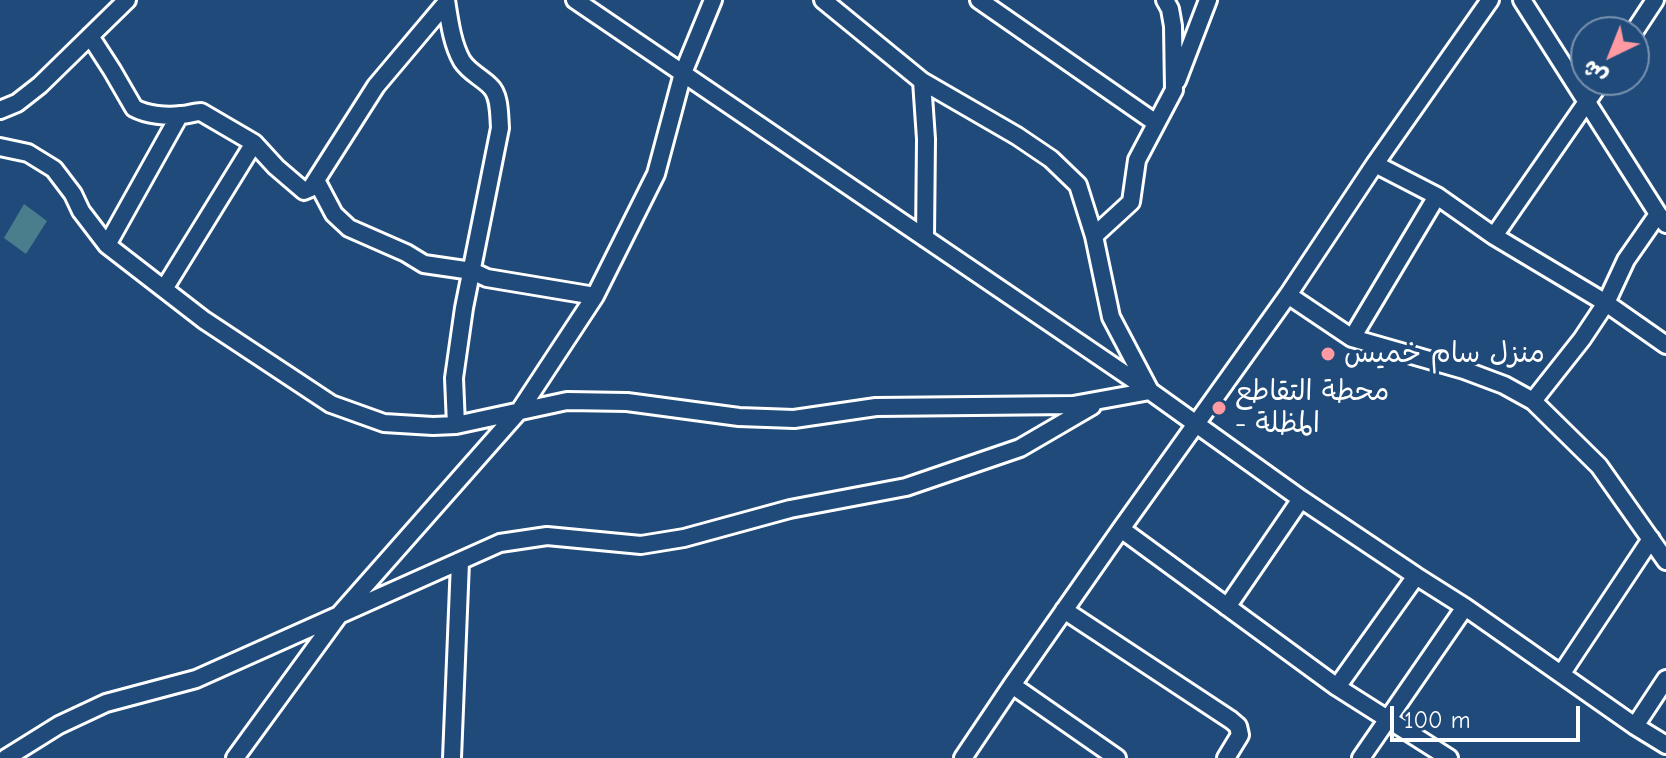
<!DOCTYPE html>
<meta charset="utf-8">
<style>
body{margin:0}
#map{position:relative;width:1666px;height:758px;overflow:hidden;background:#1f4a7a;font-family:"Comic Neue","Playpen Sans Arabic",sans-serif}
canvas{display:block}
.north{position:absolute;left:1570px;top:16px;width:80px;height:80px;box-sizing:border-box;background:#1f4a7a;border:2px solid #7992af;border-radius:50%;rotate:223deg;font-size:22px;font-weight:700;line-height:32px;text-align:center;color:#fff}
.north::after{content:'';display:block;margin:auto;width:28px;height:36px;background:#ff9aa2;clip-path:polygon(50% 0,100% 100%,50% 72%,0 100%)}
.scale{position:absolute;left:1390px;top:706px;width:190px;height:36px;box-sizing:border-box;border:4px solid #fff;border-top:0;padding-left:10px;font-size:24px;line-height:28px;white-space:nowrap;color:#fff;-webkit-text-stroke:6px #1f4a7a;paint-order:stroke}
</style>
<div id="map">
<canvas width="1666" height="758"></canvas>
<div class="north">ش</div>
<div class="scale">100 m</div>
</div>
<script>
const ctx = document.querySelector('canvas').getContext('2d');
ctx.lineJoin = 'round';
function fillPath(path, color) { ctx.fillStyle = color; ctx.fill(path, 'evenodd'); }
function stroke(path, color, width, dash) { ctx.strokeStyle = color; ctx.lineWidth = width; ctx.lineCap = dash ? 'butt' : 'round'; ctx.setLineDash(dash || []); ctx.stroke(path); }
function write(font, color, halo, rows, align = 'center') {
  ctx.font = font + ' "Comic Neue","Playpen Sans Arabic",sans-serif'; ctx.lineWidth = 7; ctx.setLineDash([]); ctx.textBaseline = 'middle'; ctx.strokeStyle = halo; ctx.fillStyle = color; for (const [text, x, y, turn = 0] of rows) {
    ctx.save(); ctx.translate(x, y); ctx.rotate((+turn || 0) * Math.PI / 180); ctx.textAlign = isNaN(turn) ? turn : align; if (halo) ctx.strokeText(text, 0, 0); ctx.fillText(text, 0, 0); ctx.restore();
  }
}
fillPath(new Path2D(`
 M24 204 47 221 26 254 4 238Z`), '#4a7e8c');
const minor = new Path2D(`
 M446 0C449 19 452 44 462 61 469 72 481 77 490 86 500 95 499 115 500 128L464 308 454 378 456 425
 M575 0 1150 391 1301 499 1416 576 1465 607 1635 726 1666 745
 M823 0 922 81 926 139 925 238
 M979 0 1156 123
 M1522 0 1658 214 1666 224
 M1634 32 1655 0
 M90 36 112 70 134 108C147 115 167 117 181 115 188 115 194 112 201 112L254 143 276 167 304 191 311 188 376 86 446 3
 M922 81 1017 136 1051 159 1078 185 1094 236
 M1177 81 1208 0
 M0 110 17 103 40 85 127 0
 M0 147 28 153 54 169 73 194 81 211 107 245 204 320 331 404 384 423 433 426 456 425 567 401 627 402 739 417 794 419 876 407 1073 405 1150 391 1111 317 1094 236 1131 202 1137 160 1174 90 1173 26 1170 9 1165 0
 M1375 164 1437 196 1494 236 1606 303 1666 345
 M316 180 334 214 349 228 406 253 424 264 472 271 487 278 595 296
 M1494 236 1602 80
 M107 245 179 116
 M164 289 254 143
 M1288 295 1352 338 1464 370 1504 385 1533 401 1599 466 1666 561
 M1352 338 1437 196
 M1533 401 1582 339 1606 303 1626 260 1658 214
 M1121 529 1337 687 1449 758
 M1227 607 1301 499
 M1064 610 1231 720 1238 726 1240 735 1226 758
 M1562 673 1651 539
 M1012 685 1117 758
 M1337 687 1416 576
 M1635 726 1666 679
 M6 758 59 725 106 703 196 679 500 543 547 536 641 545 684 538 790 509 906 487 1020 448 1092 406
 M235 758 339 615 520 410 595 296 656 174 683 73 713 0
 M452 758 460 562
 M963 758 1012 685 1121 529 1288 295 1375 164 1490 0
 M1361 758 1465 607`);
stroke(minor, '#fff', 22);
stroke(minor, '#1f4a7a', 16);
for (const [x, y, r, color] of [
 [1328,354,8,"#ff9aa2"],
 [1219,408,8,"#ff9aa2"]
]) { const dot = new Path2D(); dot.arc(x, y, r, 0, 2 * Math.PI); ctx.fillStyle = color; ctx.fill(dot); stroke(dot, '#1f4a7a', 3); }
write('28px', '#fff', '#1f4a7a', [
 ["منزل سام خميس",1344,354],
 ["محطة التقاطع",1235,392],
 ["- المظلة",1235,424]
], 'left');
</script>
